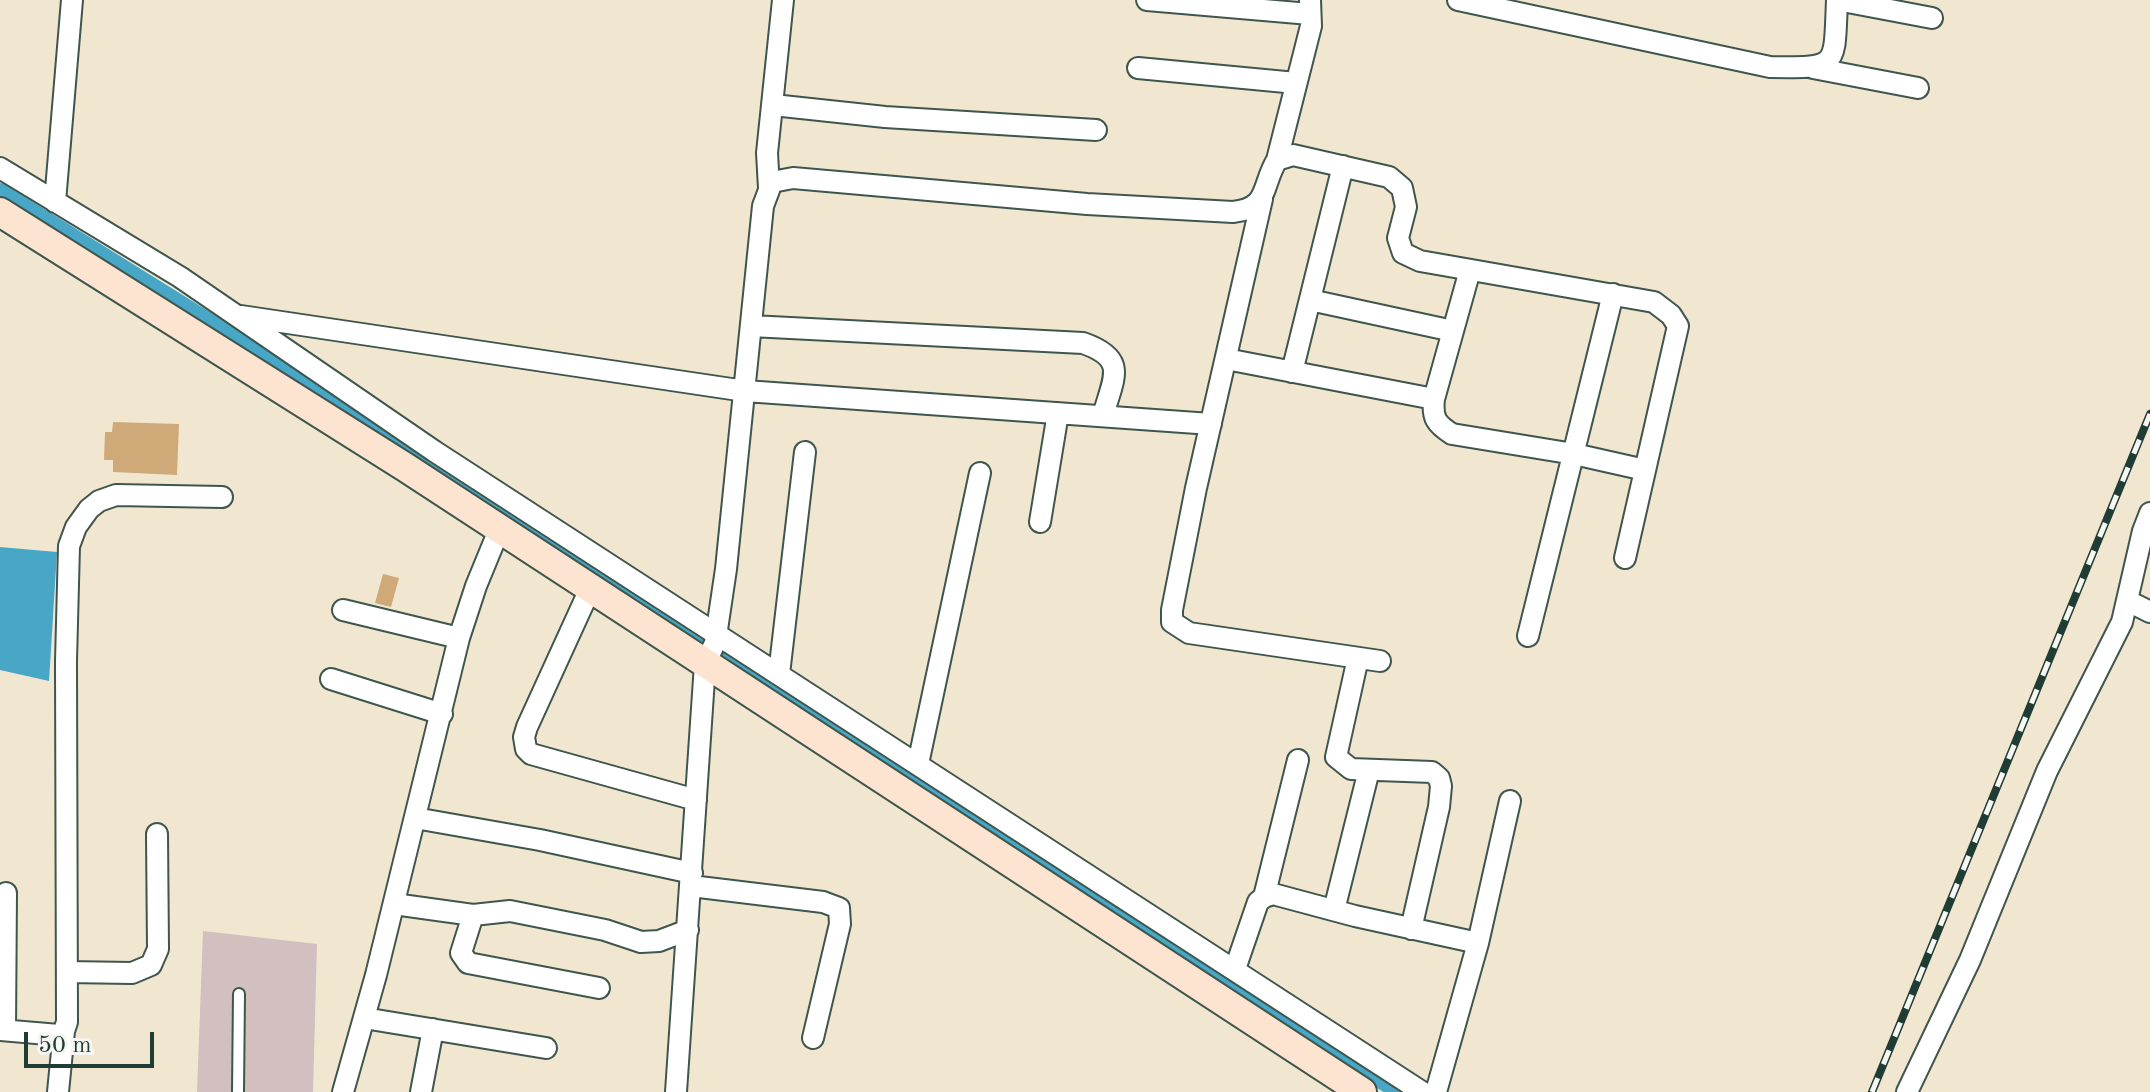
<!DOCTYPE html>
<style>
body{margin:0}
#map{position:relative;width:2150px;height:1092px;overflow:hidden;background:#f1e7d1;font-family:"Old Standard TT",serif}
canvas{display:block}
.scale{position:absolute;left:24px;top:1032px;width:130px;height:36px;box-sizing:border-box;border:4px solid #1f3d34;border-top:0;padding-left:10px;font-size:24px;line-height:28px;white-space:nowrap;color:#1f3d34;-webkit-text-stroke:6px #f6f6f2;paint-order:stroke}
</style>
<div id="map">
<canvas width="2150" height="1092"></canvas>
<div class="scale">50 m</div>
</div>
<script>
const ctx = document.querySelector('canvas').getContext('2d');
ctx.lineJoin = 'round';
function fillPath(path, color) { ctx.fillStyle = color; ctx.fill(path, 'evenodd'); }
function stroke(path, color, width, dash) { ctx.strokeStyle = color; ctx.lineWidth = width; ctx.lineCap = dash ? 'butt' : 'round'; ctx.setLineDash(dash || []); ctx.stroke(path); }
fillPath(new Path2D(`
 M203 931 317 944 313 1092H197Z`), '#d2bfbf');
fillPath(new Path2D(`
 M0 547 57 552 49 681 0 670Z`), '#48a7c7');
stroke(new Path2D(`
 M0 192 249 347 1400 1092`), '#48a7c7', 18);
fillPath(new Path2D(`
 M113 422 179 424 177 475 113 472V460H104L105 432H112Z
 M383 574 399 578 391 607 375 603Z`), '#cfaa78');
const lane = new Path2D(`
 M238 1092 239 994`);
const street = new Path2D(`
 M1147 0 1310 14
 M1458 0 1770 67C1840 68 1834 68 1837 0
 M1837 0 1932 18
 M1138 68 1296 83
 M1813 68 1918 88
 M773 105 885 117 1096 130
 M1277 160 1311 26 1310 0
 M0 168 180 277 434 451 1422 1092
 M769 188 767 153 783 0
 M1262 199 1196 488 1172 610V622L1189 633 1380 661
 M55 202 72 0
 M1470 270 1434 399C1432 418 1436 424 1452 434L1574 454 1645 470
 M1310 300 1453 331
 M241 316 745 391 1211 424
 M751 326 1083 343C1129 359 1113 378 1103 416
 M1226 359 1434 399
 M1292 372 1343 166
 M1040 522 1058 413
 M590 589 527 727 524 737 526 749 531 754 696 800
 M2128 601 2150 612
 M343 610 459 638
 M1528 636 1613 294
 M1358 658 1336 757 1351 769 1432 772 1439 778 1441 786 1439 807 1411 929
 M779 674 805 452
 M331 679 442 714
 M918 764 980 473
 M415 818 540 840 692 873
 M691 886 823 902 839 908 840 924 813 1038
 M1264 897 1298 760
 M394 904 473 915 510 911 605 930 641 942 659 941 688 930
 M1334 910 1369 770
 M473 915 461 953 468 963 599 988
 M1235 969 1258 902 1264 897 1273 894 1355 916 1478 943
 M67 972 132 973 151 965 158 949 157 834
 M364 1018 546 1048
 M0 1030 59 1035 64 1031 67 1022 66 661 69 546 76 527 89 509 99 501 116 495 222 497
 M5 1030 6 893
 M58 1092 64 1031
 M343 1092 376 975 459 638 476 586 499 530
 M421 1092 433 1029
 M676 1092 705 664 715 643 726 569 763 206 772 182 793 178 1087 204 1233 212C1270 208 1261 186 1277 160L1293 155 1389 177 1402 188 1406 207 1398 238 1403 253 1420 261 1654 302 1671 315 1678 326 1625 558
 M1436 1092 1478 943 1510 801
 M1907 1092 1970 960 2047 771 2122 622 2143 531 2150 513`);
const secondary = new Path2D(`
 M0 212 405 467 1362 1092`);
stroke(lane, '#3e564c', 14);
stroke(street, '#3e564c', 24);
stroke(secondary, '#3e564c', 32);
stroke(lane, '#fff', 10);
stroke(street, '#fff', 20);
stroke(secondary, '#fde4d1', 28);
const rail = new Path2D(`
 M1872 1092 2150 414`);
stroke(rail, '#1f3d34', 8);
stroke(rail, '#f6f6f2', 5, [15]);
</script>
